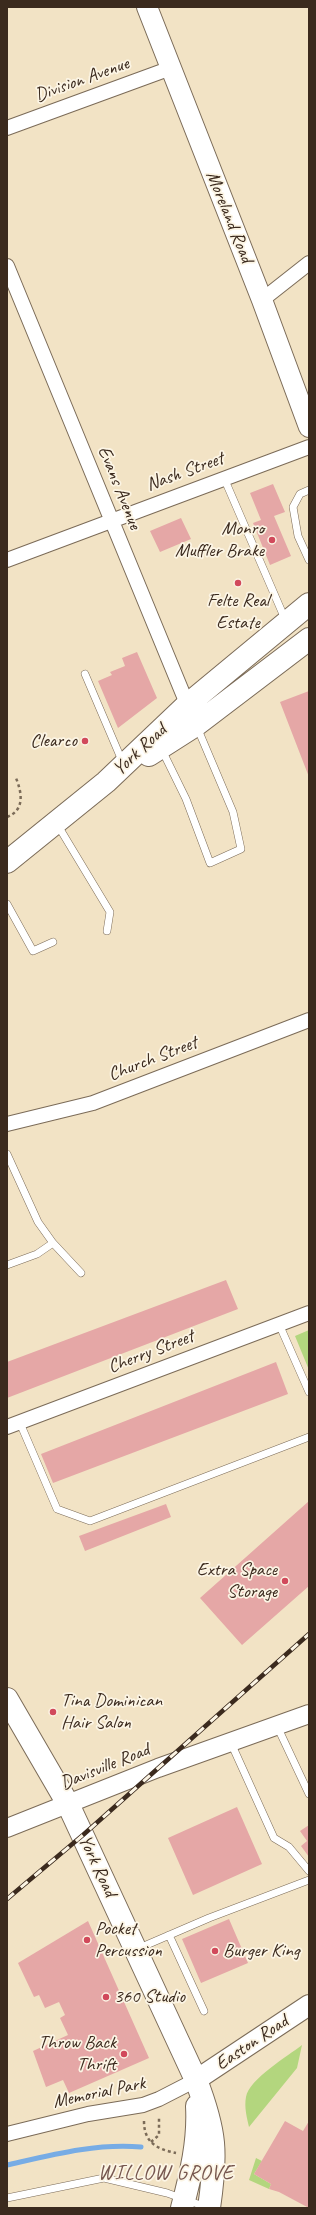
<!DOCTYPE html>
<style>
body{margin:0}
#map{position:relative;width:316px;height:2215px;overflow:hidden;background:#f2e3c5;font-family:Caveat,sans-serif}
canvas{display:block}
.frame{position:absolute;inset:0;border:8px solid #3b2a1e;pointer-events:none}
</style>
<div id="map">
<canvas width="316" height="2215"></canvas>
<div class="frame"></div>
</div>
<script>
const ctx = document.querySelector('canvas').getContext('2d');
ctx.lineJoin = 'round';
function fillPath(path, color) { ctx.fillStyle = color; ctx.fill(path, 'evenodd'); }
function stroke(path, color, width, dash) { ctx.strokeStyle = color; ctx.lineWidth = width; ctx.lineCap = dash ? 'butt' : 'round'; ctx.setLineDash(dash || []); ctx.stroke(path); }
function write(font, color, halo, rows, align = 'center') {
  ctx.font = font + ' Caveat,sans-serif'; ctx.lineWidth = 3.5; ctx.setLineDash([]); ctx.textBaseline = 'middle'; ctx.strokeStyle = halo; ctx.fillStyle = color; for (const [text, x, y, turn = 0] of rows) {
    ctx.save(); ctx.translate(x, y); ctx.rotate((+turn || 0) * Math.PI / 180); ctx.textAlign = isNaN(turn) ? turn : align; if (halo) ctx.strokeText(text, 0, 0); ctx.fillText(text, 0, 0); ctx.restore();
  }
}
fillPath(new Path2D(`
 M309 1330V1370L295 1336Z
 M302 2045 297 2068 249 2127C247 2118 244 2107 246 2097 249 2079 288 2056 302 2045Z
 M256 2158 262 2161 254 2174 271 2184 269 2189 249 2180Z`), '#b3d67e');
stroke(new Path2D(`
 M7 2165C51 2155 96 2143 141 2147`), '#77ace5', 5);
fillPath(new Path2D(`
 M273 484 285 512 274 516 291 556 270 565 253 523 261 520 250 493Z
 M181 518 191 539 160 552 150 531Z
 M137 652 157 698 118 728 98 681 112 675 110 672 125 666 122 658Z
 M309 691V777L280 702Z
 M226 1280 238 1309 7 1398V1362Z
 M276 1362 288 1394 53 1483 41 1454Z
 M309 1501V1586L242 1645 200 1598Z
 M166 1504 171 1517 85 1551 79 1536Z
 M237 1807 262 1864 193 1895 168 1838Z
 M309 1825V1857L301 1846 307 1841 300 1831Z
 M229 1919 248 1963 201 1983 182 1939Z
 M88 1921 149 2058 69 2093 63 2080 46 2087 33 2051 68 2035 60 2018 65 2015 59 2002 45 2008 39 1995 34 1997 18 1963Z
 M285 2121 303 2131 309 2121V2208L279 2192 269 2189 271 2184 254 2174Z`), '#e5a7a6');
const service = new Path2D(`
 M224 478 285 619
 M309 490 300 494 293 507 298 536 309 560
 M85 674 123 763
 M162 750 186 799 210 863 241 849 233 812 197 727
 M57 824 110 912 107 931
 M7 904 33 951 53 942
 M7 1154 38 1222 53 1243 81 1273
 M7 1265 37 1254 53 1243
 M279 1324 309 1392
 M20 1423 57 1509 90 1521 309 1437
 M277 1726 309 1794
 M231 1743 274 1838 289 1847 309 1871
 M169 1935 204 2011
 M137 1949 209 1918 309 1880
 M7 2198 104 2178 167 2193 206 2207`);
const minor = new Path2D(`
 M7 128 171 68
 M7 266 190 711
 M262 300 309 263
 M7 560 309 447
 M7 1124 93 1103 309 1020
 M7 1427 309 1313
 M7 2134 88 2114 143 2105 159 2099 196 2080`);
const tertiary = new Path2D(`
 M7 1828 158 1768 309 1714`);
const secondary = new Path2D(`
 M147 7 262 300 309 427
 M196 2080 309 2005`);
const trunk = new Path2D(`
 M149 755 196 725 309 639
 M7 862 106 782 187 705 309 604
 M7 1699 68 1804 196 2080C216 2132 217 2153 209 2208
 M182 2208C191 2174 199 2141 197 2106`);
stroke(service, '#7b6b58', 8);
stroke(minor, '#7b6b58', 16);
stroke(tertiary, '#7b6b58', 20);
stroke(secondary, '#7b6b58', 22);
stroke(trunk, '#7b6b58', 24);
stroke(new Path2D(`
 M7 817C25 810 22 793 16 778
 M144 2121C144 2142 156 2149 176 2153
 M151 2142 159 2135V2117`), '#7b6b58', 2.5, [3, 3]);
stroke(service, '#fff', 7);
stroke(minor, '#fff', 14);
stroke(tertiary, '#fff', 18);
stroke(secondary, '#fff', 20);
stroke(trunk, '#fff', 22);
const rail = new Path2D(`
 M7 1899 83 1835 309 1634`);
stroke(rail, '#3b2a1e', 4.5);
stroke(rail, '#fcf5e5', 3, [9]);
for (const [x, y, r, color] of [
 [272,540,4,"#d1495b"],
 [238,583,4,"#d1495b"],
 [85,741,4,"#d1495b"],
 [285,1581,4,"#d1495b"],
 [53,1712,4,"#d1495b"],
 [87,1940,4,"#d1495b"],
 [215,1951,4,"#d1495b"],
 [106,1997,4,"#d1495b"],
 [124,2054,4,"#d1495b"]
]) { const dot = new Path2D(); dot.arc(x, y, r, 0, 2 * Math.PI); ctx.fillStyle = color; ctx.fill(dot); stroke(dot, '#fcf5e5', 1.5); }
write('19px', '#3b2a1e', '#fcf5e5', [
 ["Division Avenue",82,80,-20],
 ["Moreland Road",229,217,68],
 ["Nash Street",185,472,-20],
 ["Evans Avenue",119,488,68],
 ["York Road",140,750,-43],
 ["Church Street",153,1059,-21],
 ["Cherry Street",151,1352,-21],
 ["Davisville Road",105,1767,-22],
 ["York Road",97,1866,65],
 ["Easton Road",252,2043,-34],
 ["Memorial Park",99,2093,-12]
]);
write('19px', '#3b2a1e', '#fcf5e5', [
 ["Monro",264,529],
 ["Muffler Brake",264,551],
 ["Felte Real",238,601,"center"],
 ["Estate",238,623,"center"],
 ["Clearco",77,741],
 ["Extra Space",277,1570],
 ["Storage",277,1592],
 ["Tina Dominican",61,1701,"left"],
 ["Hair Salon",61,1723,"left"],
 ["Pocket",95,1929,"left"],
 ["Percussion",95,1951,"left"],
 ["Burger King",223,1951,"left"],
 ["360 Studio",114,1997,"left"],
 ["Throw Back",116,2043],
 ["Thrift",116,2065]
], 'right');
ctx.letterSpacing = '1px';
write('21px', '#76564e', '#fcf5e5', [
 ["WILLOW GROVE",166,2173]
]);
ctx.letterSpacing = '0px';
</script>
